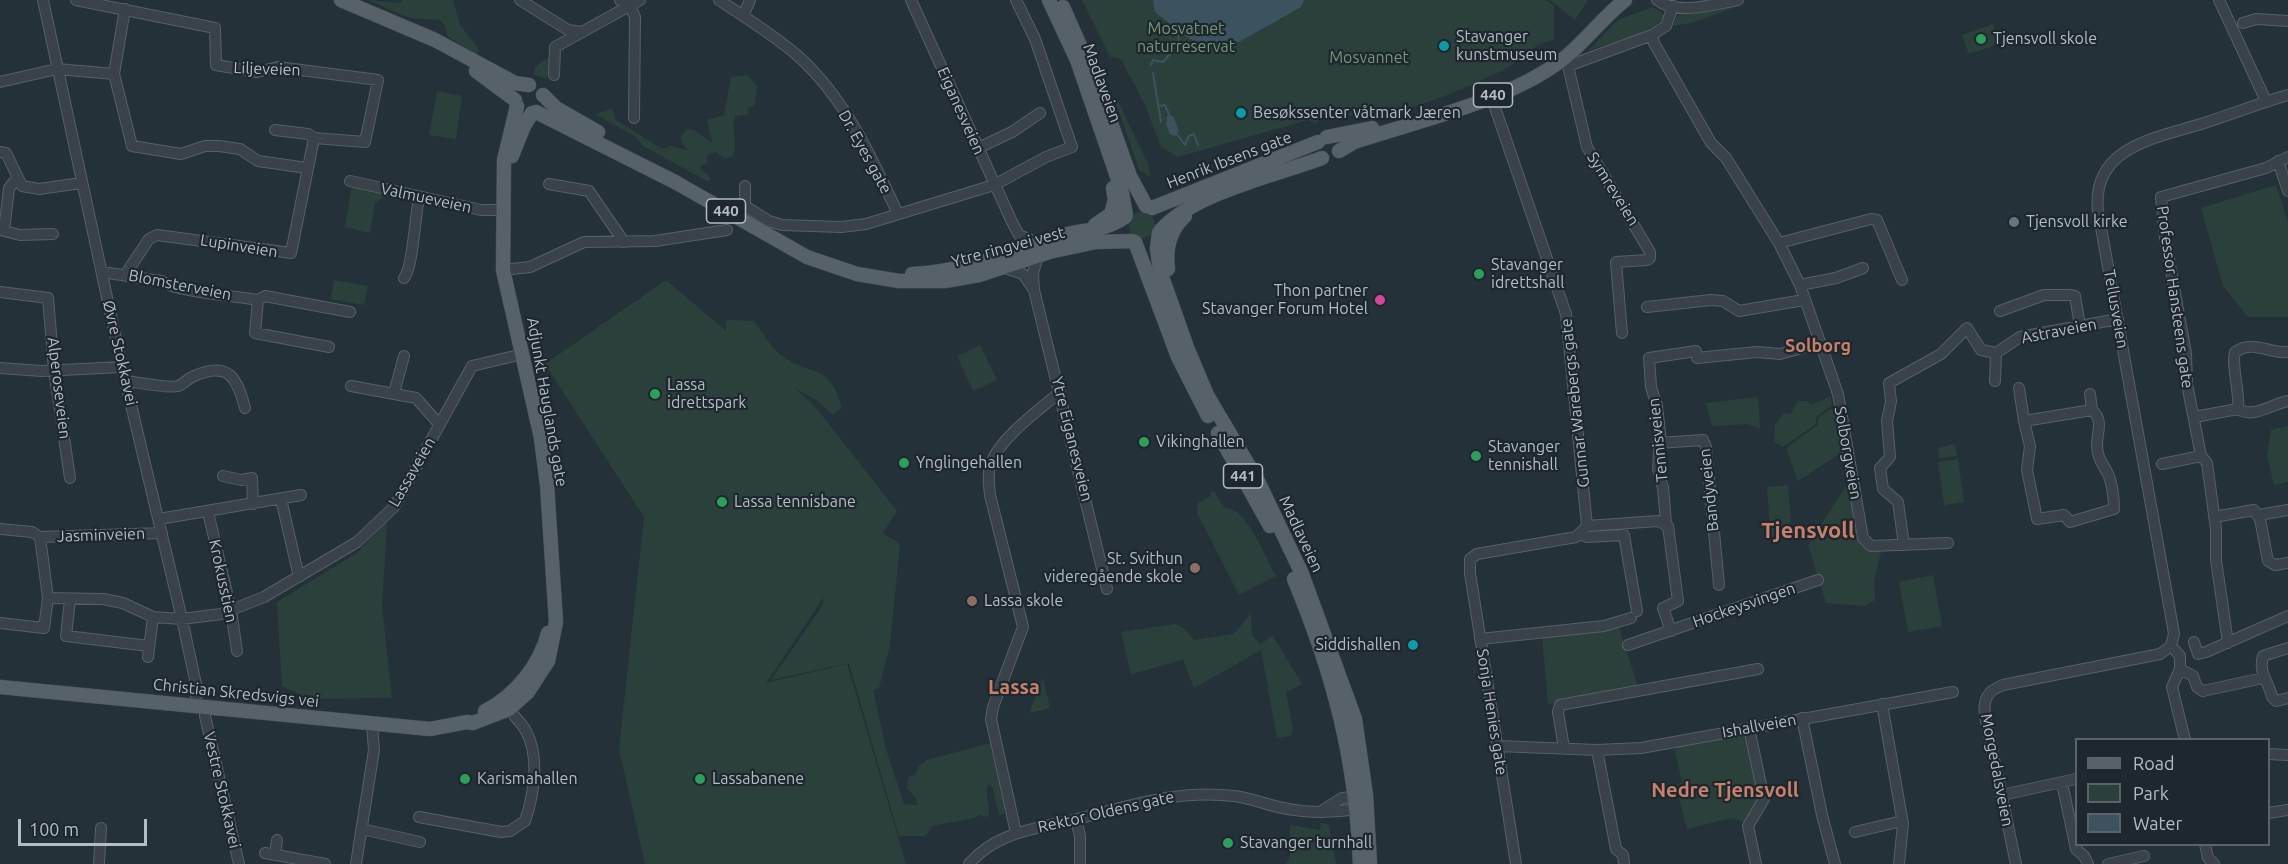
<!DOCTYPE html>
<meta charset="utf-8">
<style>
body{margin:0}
#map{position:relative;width:2288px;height:864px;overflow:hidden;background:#243138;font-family:Ubuntu,sans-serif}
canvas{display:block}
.legend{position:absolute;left:2075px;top:738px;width:195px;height:108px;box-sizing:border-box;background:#1d272d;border:2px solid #596369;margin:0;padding:8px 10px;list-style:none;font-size:18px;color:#b3bdc4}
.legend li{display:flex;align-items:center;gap:12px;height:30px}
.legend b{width:30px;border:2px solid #596369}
.scale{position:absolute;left:18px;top:819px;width:129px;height:27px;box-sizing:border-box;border:3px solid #b3bdc4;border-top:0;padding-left:8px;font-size:18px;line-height:21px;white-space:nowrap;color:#b3bdc4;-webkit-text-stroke:4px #1d272d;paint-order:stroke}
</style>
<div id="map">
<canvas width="2288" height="864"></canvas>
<ul class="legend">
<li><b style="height:8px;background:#566168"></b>Road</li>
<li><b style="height:16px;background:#2c403b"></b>Park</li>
<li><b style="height:16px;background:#3c525f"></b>Water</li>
</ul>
<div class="scale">100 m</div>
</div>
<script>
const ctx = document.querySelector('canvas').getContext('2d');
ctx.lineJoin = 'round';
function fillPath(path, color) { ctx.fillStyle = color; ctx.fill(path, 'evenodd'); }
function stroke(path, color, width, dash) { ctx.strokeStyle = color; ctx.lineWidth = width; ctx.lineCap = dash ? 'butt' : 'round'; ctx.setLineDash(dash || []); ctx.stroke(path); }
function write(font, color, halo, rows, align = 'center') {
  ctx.font = font + ' Ubuntu,sans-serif'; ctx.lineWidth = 4.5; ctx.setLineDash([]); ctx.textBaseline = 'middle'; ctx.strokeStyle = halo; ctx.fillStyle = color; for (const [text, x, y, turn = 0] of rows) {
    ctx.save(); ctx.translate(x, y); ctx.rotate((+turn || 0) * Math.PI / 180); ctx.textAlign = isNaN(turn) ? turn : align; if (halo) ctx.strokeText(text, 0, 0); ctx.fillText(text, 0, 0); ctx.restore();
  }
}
fillPath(new Path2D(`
 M368 0 399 3 403 0H453L460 25 478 48 477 55 447 36 446 27 440 20 410 18Z
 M1082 0H1546L1554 6V40C1530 44 1526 58 1507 68 1469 88 1424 105 1383 116 1362 121 1333 107 1316 123L1308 120 1178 157 1161 147 1145 105 1121 59 1110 57Z
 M1550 0H1588L1575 20Z
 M1739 6 1692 23 1672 26 1677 16 1685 13Z
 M1653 7 1664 15C1659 32 1605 44 1588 51L1618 20Z
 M1993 24 1999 44 1969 54 1962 35Z
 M552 55 551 71 546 79 533 74 535 67Z
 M747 75 757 86 755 105 747 108 749 114 735 116C730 130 740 144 732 157L724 158 715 152 707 155V162L700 168 711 178 709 182 643 146 636 137 595 114 612 109 616 120 662 149 671 146 687 150 680 138 687 129 694 130 712 143 707 120 724 115 731 77Z
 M437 91 462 96 456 139 429 135Z
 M1118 101 1149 166 1150 177 1139 170 1116 102Z
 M352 185 388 193 375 203 370 233 345 227Z
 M2276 185 2288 222V317H2248L2223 286 2201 208Z
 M1129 225a13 13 0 1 1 26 0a13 13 0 1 1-26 0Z
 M334 280 368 286 364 305 331 299Z
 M666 280 726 331V320L754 321C762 331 770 347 781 355 810 378 829 360 842 408L833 415 816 400 793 387 813 404 897 511 883 533 900 544 890 645 879 688 873 690 886 749 904 804 917 805 916 798 907 788 908 777 915 775 919 766 927 760 990 743 1005 813 999 815 993 788 988 784C985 794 990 805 989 816L984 817 981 814 974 818 932 826 926 836H899L849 663 771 680 821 608 824 597 766 683 847 664 906 864H645L619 749 644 517 545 364Z
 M980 345 997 380 973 391 957 356Z
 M1758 397 1760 429 1748 424 1712 426 1706 403Z
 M1830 397 1832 405 1816 417V424L1783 447 1774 441 1775 425 1784 413 1790 414 1798 401H1807L1812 404Z
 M1834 407 1842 452 1798 481 1786 448 1818 425V418Z
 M2288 426V482L2274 485 2267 455 2271 430Z
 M1955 444 1957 456 1940 458 1938 448Z
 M1958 459 1964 502 1944 505 1938 462Z
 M1850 480 1866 544 1881 552 1874 581 1875 600 1864 606 1826 603 1808 545Z
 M1788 485 1792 537 1771 538 1767 487Z
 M1214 491 1224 508C1246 505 1266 559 1276 576L1239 595 1197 513 1198 503 1211 496 1210 493Z
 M387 521 382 607 392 698 309 699 282 686 277 602 357 553Z
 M1933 575 1942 626 1908 632 1899 582Z
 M1251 613 1252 635 1260 644 1273 636 1302 684 1286 692 1293 730 1290 736 1277 738 1261 650 1194 688 1183 660 1131 674 1121 632 1176 624 1184 628 1194 640 1234 634Z
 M1618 625 1639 690 1548 704 1542 635Z
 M1043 678 1050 708 1029 713Z
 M1740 733 1747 736 1760 798 1745 822 1731 818 1687 829 1676 785 1682 782 1675 751 1677 746Z
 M1321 823 1329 825 1336 864H1286L1290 858V825L1320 830Z`), '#2c403b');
fillPath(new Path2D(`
 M1153 0H1304L1301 7 1221 52 1190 39 1155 12Z
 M1167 116H1173L1179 131 1175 136 1170 134 1166 125Z`), '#3c525f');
stroke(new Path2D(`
 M1151 65 1153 60 1163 62 1178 45 1179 31
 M1153 73 1161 122
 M1159 106 1165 105 1170 117
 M1176 133 1185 145 1189 136 1194 134 1198 145`), '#3c525f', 2);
const minor = new Path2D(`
 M43 0 122 367 182 619 197 689 195 705
 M76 0 215 28 216 65 257 72 278 67 378 80 365 142 314 138 308 134 275 130
 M520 0 568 30 582 32
 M620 0 630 6 635 17 634 118
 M719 0C746 18 774 35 798 56 845 98 872 158 898 214
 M911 0 1012 222 1019 235 1038 243
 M1657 0C1678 16 1714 4 1738 0
 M2219 0 2266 101
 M1673 6 1666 26 1652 35 1654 43 1711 143 1726 158 1779 243 1800 285 1838 394 1863 538 1871 546 1948 543
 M743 16 750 0
 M2243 23 2256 19 2288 21
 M114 74 132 146 181 154 205 146H219L240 149 258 161 307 168
 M554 75 555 47 640 0
 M0 82 57 69 114 74 125 9
 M1491 96 1566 314 1587 526 1576 537 1477 554 1470 559V573L1516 864
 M978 148 1012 132 1040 113
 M0 152 6 153 22 186 39 189 81 183
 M2278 161 2288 191
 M17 178 9 188 4 231 20 235 53 234
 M350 181 481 210H502
 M549 184 589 191 624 242
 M745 186V206L769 221 782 225 841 227 866 224 994 185 1046 157 1072 147 1035 39 1016 0
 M1779 243 1871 219 1877 220 1902 280
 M1038 256 1033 273 1034 290 1107 589
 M1005 268 1023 274 1032 287
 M503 270 530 267 584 242 655 241 727 230
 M102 272 161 281C177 292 236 296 258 300L265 296 350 312
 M125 275 149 239 157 235 291 253 314 138
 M404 278C413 268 415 215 419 198
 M1800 285 1836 278 1863 268
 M0 292 48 298 54 370 70 478
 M258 300 255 333 329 347
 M1647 307 1711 300 1723 301 1739 311 1804 300
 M2000 311 2044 295H2071L2075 296 2080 326
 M1622 333 1616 262 1647 260 1650 258V252L1587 147 1568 66 1652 35
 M0 368 42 371 122 367
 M126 381C138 382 167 389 178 386 183 385 188 378 194 376 228 361 237 377 245 408
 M1995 381 1996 353 2020 337 2118 319
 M351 386 416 398 439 424
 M2019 388 2024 421
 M394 393 404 356
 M2090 394 2092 410
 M2238 409C2240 391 2231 366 2235 352 2254 339 2269 354 2288 352
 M2092 410C2104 421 2097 431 2097 445 2097 457 2102 463 2107 472 2112 480 2114 499 2114 509L2070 522 2064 515 2037 519 2027 470 2030 446 2024 421Z
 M2194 417 2238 409C2253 419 2272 404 2288 401
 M1658 443 1703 440 1706 447 1719 585
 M2201 456 2207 463 2216 529V560L2228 643
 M2162 464 2201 456 2187 384 2186 353 2165 238 2161 197 2266 168 2288 157
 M223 476 241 480 252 478 253 504
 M281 499 299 577
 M208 512 231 610 237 651
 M2259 515 2288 510
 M2214 517 2254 510 2260 519 2268 561 2275 565 2288 563
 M159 519 301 495
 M1666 523 1663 488 1658 469 1660 433 1657 406 1651 387 1649 358 1696 351 1697 358 1757 352 1780 354 1821 343
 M1587 526 1658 521 1668 526 1678 601 1663 608 1671 631
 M0 529 32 532 40 537 48 598 103 599 123 603 153 617 182 619 221 614 264 597 357 542 394 507 472 366 523 354
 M1580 534 1587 537 1624 535 1637 611
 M40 537 162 533
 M1904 545 1898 502 1883 489 1880 468 1890 457 1887 421 1891 401 1889 383 1941 354 1967 328 1981 350 1996 353
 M70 600 66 636 149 646
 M0 623 44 628 48 598
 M1480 639 1604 626 1631 618
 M2194 642 2198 654 2206 652 2288 616
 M1628 645 1818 580
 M2171 646 2174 634 2172 622 2098 211C2091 146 2157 138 2204 123 2232 114 2260 103 2288 95
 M2171 646 2180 656V669L2172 687 2185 740
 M2288 648 2263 656C2258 673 2269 682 2272 697L2276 701 2288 698
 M148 657 153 617
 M2180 669 2193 676 2197 687 2203 691 2263 678
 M1882 704 1903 824 1899 864
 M205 716 239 864
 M1802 718 1822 815 1835 864
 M1749 728 1764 799 1748 826 1756 864
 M1498 746 1597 750 1641 748 1953 692
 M1564 748 1558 712 1560 705 1758 669
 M1597 750 1616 849 1623 855 1624 864
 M2268 754 2288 755
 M2062 783 2076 849 2084 856 2088 864
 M2002 795 2076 779
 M1323 810 1342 798 1360 796
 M2268 813 2288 810
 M419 817 501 832 510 831 525 821C534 794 540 757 526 731 521 721 511 716 508 704
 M1076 820 1080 836V864
 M362 829 420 842
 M1855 832 1902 821
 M1016 833 991 719 993 707 1023 627 990 495C989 484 987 473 991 463 1001 437 1039 410 1060 392
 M2205 844 2208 858 2214 864
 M265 853 325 864
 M275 854 277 840
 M99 864 101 828
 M356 864 374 750 372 724
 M969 864C997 831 1037 829 1077 819 1130 806 1178 789 1234 796 1251 798 1267 805 1283 808 1307 813 1333 813 1356 809L1359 805
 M2016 864 1985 716C1983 699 1987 691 2003 685L2160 654 2171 646
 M2108 864 2144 856`);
const major = new Path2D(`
 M341 0 435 40 515 83 529 85
 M1049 0 1077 60 1121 188 1126 215
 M1063 7 1097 84 1130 176 1146 206
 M476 71 515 100
 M543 95 556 108 598 132
 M536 112 675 182 807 257 857 274 899 281H945L979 275 1049 252 1096 242 1132 241
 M1327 137 1372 128
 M1339 151 1354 142C1420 120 1506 102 1562 60 1585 42 1602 18 1625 0
 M512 156 524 126 532 113
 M1152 208 1318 142
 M1095 225 1111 214 1115 200 1113 188
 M1161 230C1194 193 1274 176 1322 158
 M1159 233 1157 248 1160 271 1188 350 1207 395 1258 481 1302 574 1355 719 1366 795 1370 864
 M1135 242 1178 357 1208 416
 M1168 269C1165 248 1170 230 1185 216
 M912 274C966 272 1013 251 1064 235 1089 228 1100 233 1125 217
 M1218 433 1270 526
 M1294 579C1334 675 1356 760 1360 864
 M0 687 430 729 467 722 473 723 509 709 528 692 548 661 556 622 547 485 541 438 503 270 504 160 517 106
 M485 711C515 696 540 665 548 633`);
stroke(minor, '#566066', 12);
stroke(major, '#444e54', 15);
stroke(minor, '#384248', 10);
stroke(major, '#566168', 14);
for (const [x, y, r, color] of [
 [1981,39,6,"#2e9e5b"],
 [1444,46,6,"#0f9aa8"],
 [1241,113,6,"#0f9aa8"],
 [2014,222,6,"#6b7280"],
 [1479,274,6,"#2e9e5b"],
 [1380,300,6,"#d1479c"],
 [655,394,6,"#2e9e5b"],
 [1144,442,6,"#2e9e5b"],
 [1476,456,6,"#2e9e5b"],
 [904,463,6,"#2e9e5b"],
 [722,502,6,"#2e9e5b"],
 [1195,568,6,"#8d6e63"],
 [972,601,6,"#8d6e63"],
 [1413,645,6,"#0f9aa8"],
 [465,779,6,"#2e9e5b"],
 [700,779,6,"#2e9e5b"],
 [1228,843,6,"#2e9e5b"]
]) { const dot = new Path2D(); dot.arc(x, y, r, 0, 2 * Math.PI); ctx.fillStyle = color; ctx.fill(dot); stroke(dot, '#1d272d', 2); }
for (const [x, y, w] of [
 [1493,95,39],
 [726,211,39],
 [1243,476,39]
]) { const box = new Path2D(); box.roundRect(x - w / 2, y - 12, w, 24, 4.5); ctx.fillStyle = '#1d272d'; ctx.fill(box); stroke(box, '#b3bdc4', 1.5); }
write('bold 15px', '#b3bdc4', null, [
 ["440",1493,95],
 ["440",726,211],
 ["441",1243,476]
]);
write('16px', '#749775', '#1d272d', [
 ["Mosvatnet",1186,29],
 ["naturreservat",1186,47],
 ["Mosvannet",1369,58]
]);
write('16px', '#b3bdc4', '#1d272d', [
 ["Stavanger",1456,37],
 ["kunstmuseum",1456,55],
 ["Tjensvoll skole",1993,39],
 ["Besøkssenter våtmark Jæren",1253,113],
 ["Tjensvoll kirke",2026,222],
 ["Stavanger",1491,265],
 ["idrettshall",1491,283],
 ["Thon partner",1368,291,"right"],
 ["Stavanger Forum Hotel",1368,309,"right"],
 ["Lassa",667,385],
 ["idrettspark",667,403],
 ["Vikinghallen",1156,442],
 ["Stavanger",1488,447],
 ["tennishall",1488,465],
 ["Ynglingehallen",916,463],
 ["Lassa tennisbane",734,502],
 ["St. Svithun",1183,559,"right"],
 ["videregående skole",1183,577,"right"],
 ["Lassa skole",984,601],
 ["Siddishallen",1401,645,"right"],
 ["Karismahallen",477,779],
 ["Lassabanene",712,779],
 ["Stavanger turnhall",1240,843]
], 'left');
write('16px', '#b3bdc4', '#1d272d', [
 ["Liljeveien",267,69,2],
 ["Madlaveien",1102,83,70],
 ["Eiganesveien",961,111,66],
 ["Dr. Eyes gate",865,152,61],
 ["Henrik Ibsens gate",1229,160,-21],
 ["Symreveien",1613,189,58],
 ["Valmueveien",426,198,12],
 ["Lupinveien",239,246,9],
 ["Ytre ringvei vest",1008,247,-15],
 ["Blomsterveien",180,285,11],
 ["Professor Hansteens gate",2175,297,82],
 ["Tellusveien",2116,309,80],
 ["Astraveien",2059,331,-11],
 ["Øvre Stokkavei",120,353,77],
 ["Alperoseveien",59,388,83],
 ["Adjunkt Hauglands gate",547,402,80],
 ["Gunnar Warebergs gate",1575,403,-96],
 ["Ytre Eiganesveien",1072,439,76],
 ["Tennisveien",1658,440,-96],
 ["Solborgveien",1848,453,80],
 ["Lassaveien",412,472,-60],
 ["Bandyveien",1709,490,-96],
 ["Madlaveien",1301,534,65],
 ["Jasminveien",101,535,-2],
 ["Krokusstien",223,581,78],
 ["Hockeysvingen",1744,605,-19],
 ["Christian Skredsvigs vei",236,693,6],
 ["Sonja Henies gate",1492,712,81],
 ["Ishallveien",1759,726,-10],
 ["Morgedalsveien",1997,770,79],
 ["Vestre Stokkavei",222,790,77],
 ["Rektor Oldens gate",1106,812,-13]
]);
write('bold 18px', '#c7806b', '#1d272d', [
 ["Solborg",1818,346]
]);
write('bold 20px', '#c7806b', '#1d272d', [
 ["Lassa",1014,687],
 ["Nedre Tjensvoll",1725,790]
]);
write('bold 22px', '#c7806b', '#1d272d', [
 ["Tjensvoll",1808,531]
]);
</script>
